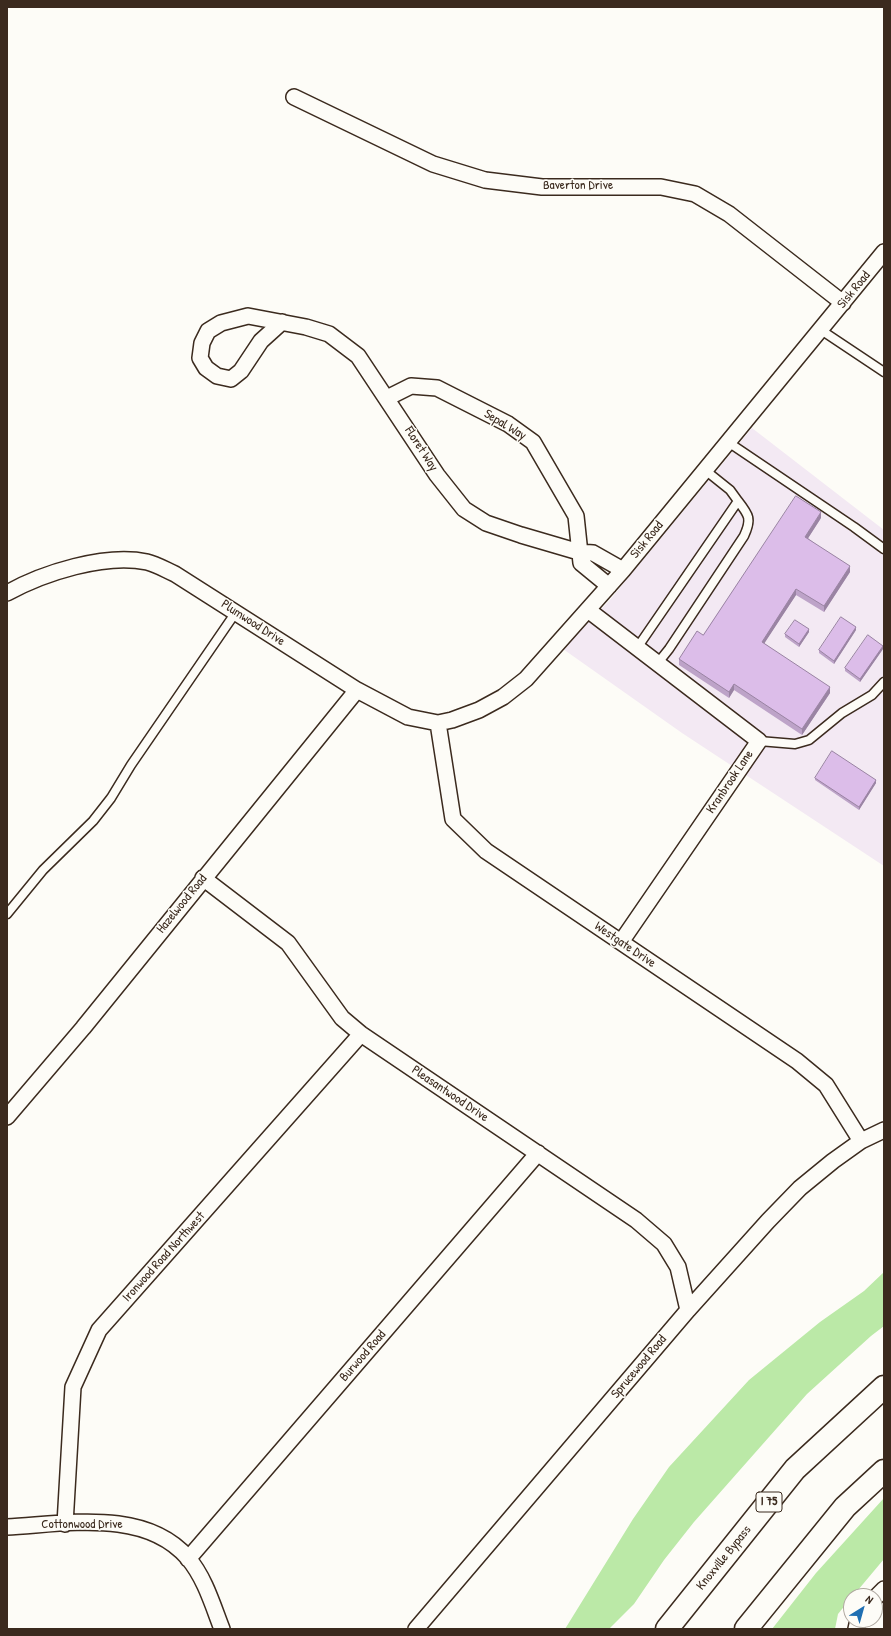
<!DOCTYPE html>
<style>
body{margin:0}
#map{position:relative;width:891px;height:1636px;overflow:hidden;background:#fdfcf7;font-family:"Patrick Hand",sans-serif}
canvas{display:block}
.frame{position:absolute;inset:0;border:8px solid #3b2a1e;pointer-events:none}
.north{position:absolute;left:843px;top:1588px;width:40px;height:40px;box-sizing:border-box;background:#fdfcf7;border:1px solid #afa8a0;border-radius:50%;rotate:37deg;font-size:11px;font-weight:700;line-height:16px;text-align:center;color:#3b2a1e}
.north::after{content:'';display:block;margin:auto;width:14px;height:18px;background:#1f6fb2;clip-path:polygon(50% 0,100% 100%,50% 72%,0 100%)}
</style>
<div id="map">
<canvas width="891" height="1636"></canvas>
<div class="frame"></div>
<div class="north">N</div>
</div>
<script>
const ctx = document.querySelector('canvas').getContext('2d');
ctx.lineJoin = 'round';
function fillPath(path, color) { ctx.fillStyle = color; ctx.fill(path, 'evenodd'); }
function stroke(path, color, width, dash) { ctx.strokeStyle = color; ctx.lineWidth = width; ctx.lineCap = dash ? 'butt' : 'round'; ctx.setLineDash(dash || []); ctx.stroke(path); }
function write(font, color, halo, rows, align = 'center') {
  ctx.font = font + ' "Patrick Hand",sans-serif'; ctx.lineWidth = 3; ctx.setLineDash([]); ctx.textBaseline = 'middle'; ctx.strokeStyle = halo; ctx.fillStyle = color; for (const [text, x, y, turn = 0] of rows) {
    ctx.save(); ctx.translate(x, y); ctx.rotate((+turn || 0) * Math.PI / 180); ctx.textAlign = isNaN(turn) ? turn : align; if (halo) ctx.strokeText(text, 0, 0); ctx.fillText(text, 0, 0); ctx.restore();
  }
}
fillPath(new Path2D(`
 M752 428 884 530V866L682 733 563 649 609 601Z`), '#f3e9f3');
fillPath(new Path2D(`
 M884 1272V1326L871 1336 807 1394 694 1522 664 1560 634 1604 609 1629H565L633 1519 669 1467 749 1380 820 1322 864 1291Z
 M884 1498V1559L853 1596H851V1598L838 1614 835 1629H772L816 1573Z`), '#bbe9a7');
const service = new Path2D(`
 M821 330 884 372
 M728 442 854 527 884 549
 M705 470 730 490 738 501
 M637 648 738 501C749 515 752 519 744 536L669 649 657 664
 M759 741 795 744 809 740 842 713 872 695 884 682
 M7 914 43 870 93 821 111 798 131 765 236 612`);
const minor = new Path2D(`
 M294 97 433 164 485 180 542 187H661L695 194 729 214 843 303
 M282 322 261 341 241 371 231 379 217 376 206 368 200 358 202 343 208 331 221 323 248 316 306 327 329 334 358 356 437 475 464 509 486 523 521 535 579 552 593 553 623 570
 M387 398 411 386 437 388 508 424 533 442 576 516 581 563 609 586
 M7 593C43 573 105 553 147 562 156 564 166 570 175 574L357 690 408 717 438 723 452 720 479 710 503 697 526 679 623 570 884 252
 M588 610 759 741 621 942
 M438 723 453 819 486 851 797 1061 826 1085 861 1141
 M203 878 288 943 342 1018 361 1034 636 1220 664 1244 678 1267 688 1310
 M7 1117 83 1028 357 690
 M65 1524 73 1387 99 1330 361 1034
 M7 1527C66 1524 145 1508 188 1558 205 1578 213 1606 222 1629
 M188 1559 538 1153
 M875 1598 884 1589
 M416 1629 688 1310 768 1221 800 1188 833 1161 861 1141 884 1130
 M856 1629 858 1620`);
const motorway = new Path2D(`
 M667 1629 795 1469 884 1387
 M746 1629 845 1507 884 1471`);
stroke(service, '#3b2a1e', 11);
stroke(minor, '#3b2a1e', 18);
stroke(motorway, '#3b2a1e', 25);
stroke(service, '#fdfcf7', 8);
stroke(minor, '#fdfcf7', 15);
stroke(motorway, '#fdfcf7', 22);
fillPath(new Path2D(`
 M821 518 808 538 850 572 824 612 796 595 764 643 830 693 802 735 734 690 729 698 679 665V659L703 635Z
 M856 630 834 664 819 653V650Z
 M809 632 799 647 785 637V634Z
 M883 649 860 682 845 671V668Z
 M815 778 876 783 859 810 815 780Z`), '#bda3c8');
fillPath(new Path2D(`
 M821 512V518L805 543V537Z
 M850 566V572L824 612V606Z
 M796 589V595L762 647V642Z
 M856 627V630L834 664V661Z
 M809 629V632L799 647V644Z
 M883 646V649L860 682V679Z
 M734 684V690L729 698V692Z
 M830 687V693L802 735V729Z
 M876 780V783L859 810V807Z`), '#9a84a3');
const building = new Path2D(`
 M796 496 821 512 805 537 850 566 824 606 796 589 762 642 830 687 802 729 734 684 729 692 679 659 697 631 703 635Z
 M841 617 856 627 834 661 819 650Z
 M795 620 809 629 799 644 785 634Z
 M868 635 883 646 860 679 845 668Z
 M832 751 876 780 859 807 815 778Z`);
fillPath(building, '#dcbde9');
stroke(building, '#9a84a3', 1);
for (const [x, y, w] of [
 [769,1502,26]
]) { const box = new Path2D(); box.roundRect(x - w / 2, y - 10, w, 20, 3); ctx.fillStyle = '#fdfcf7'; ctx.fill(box); stroke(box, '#3b2a1e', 1); }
write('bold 12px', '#3b2a1e', null, [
 ["I 75",769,1502]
]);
write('13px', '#3b2a1e', '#fdfcf7', [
 ["Baverton Drive",578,186],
 ["Sisk Road",854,290,-51],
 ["Sepal Way",505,425,31],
 ["Floret Way",421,449,57],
 ["Sisk Road",647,540,-51],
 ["Plumwood Drive",253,623,33],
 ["Kranbrook Lane",730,782,-56],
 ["Hazelwood Road",182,904,-51],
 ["Westgate Drive",625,945,34],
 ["Pleasantwood Drive",450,1094,34],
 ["Ironwood Road Northwest",164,1257,-48],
 ["Burwood Road",363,1356,-49],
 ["Sprucewood Road",639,1367,-50],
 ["Cottonwood Drive",82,1525],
 ["Knoxville Bypass",724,1558,-51]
]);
</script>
